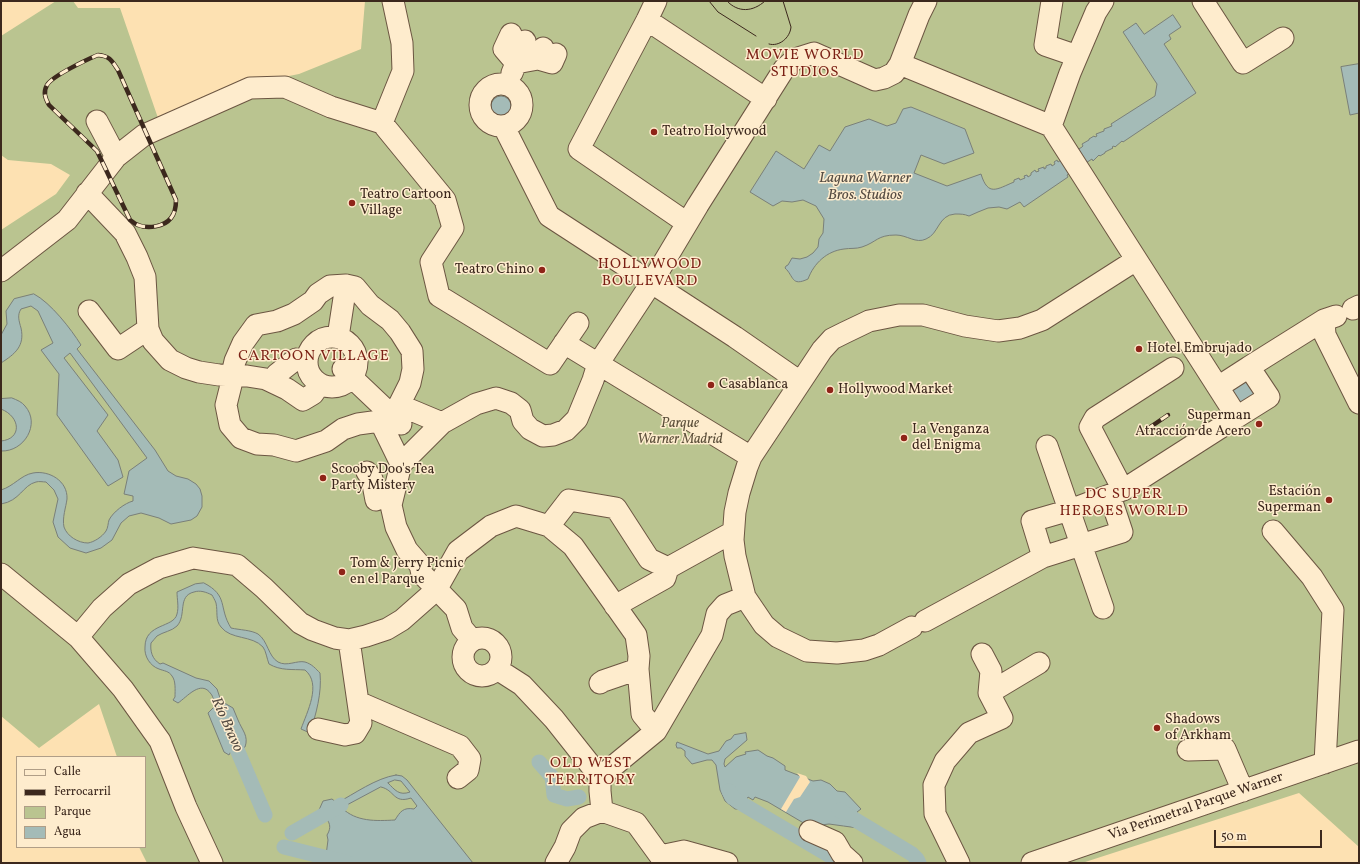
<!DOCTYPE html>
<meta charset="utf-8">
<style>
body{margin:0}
#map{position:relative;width:1360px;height:864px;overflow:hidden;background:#fde1b2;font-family:Vollkorn,serif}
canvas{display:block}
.frame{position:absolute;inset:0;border:2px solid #3c281d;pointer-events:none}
.legend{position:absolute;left:16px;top:756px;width:130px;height:92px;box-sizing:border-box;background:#feeccd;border:1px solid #b09e87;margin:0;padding:5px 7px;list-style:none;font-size:12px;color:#3c281d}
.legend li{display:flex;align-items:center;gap:8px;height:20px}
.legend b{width:20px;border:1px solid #b09e87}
.scale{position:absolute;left:1214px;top:830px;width:108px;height:18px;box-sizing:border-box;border:2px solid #3c281d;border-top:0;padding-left:5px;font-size:12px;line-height:14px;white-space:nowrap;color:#3c281d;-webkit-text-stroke:3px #feeccd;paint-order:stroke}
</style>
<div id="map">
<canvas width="1360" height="864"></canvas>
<div class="frame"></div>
<ul class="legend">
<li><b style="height:5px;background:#feeccd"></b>Calle</li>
<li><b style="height:5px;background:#3c281d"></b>Ferrocarril</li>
<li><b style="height:11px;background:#bac490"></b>Parque</li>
<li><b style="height:11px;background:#a4bbb7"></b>Agua</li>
</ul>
<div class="scale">50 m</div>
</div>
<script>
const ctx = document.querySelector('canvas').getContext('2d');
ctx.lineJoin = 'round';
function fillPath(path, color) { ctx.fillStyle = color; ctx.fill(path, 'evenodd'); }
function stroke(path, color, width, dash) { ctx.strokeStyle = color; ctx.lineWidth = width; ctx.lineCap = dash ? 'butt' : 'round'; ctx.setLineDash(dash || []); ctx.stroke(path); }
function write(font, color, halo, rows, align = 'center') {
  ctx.font = font + ' Vollkorn,serif'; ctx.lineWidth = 3; ctx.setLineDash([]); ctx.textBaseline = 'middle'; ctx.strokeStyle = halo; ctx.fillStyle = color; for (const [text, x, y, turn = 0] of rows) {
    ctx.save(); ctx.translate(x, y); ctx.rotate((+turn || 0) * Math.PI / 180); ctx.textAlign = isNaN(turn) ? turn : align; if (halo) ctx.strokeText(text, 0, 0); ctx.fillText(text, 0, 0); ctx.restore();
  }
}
fillPath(new Path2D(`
 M56 1H73L78 8H120L158 118 234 87 299 74 361 49 365 1H1359V847L1299 793 1082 863H147L139 847H145V757H117L99 704 39 748 1 716V230L56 194 70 175 51 164 8 160 1 155V36Z`), '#bac490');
const water = new Path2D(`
 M1173 15 1181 27 1169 35 1171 39 1164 44 1196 93 1123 142 1122 141 1115 147 1114 146 1112 147 1113 148 1105 152V153L1100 156 1099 155 1093 161 1092 159 1067 175 1068 177 1024 207 1020 202 1007 209 999 207 988 208 978 212 969 216C964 214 961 214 955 214 938 215 939 234 926 239 916 244 907 235 896 235 877 235 877 242 862 247 856 249 850 248 844 249 827 251 814 263 808 279 791 287 794 276 785 268L786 266 788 265 792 258 800 259 807 257 813 253 818 247 819 239 823 233 824 219 816 206 803 200 792 202 782 201 773 206 750 192 776 151 804 169 819 145 830 151 845 127 869 119 887 126 896 123 903 109 911 107 965 129 974 153 944 164 921 155 914 173 947 186 981 174C988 197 997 189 1014 182V180L1019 178 1020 180 1025 178 1024 176 1027 175 1028 177 1031 175V173L1035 170 1036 172 1039 171 1038 169 1044 167V169L1046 168V166L1051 164 1052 166 1055 164 1054 162 1057 160 1058 162 1082 147 1083 146 1082 144 1089 140V139L1094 136 1095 137 1097 136 1096 134 1104 131V129L1112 126 1111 124 1155 96 1157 84 1123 32 1136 23 1144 34Z
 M1359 64V113L1350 115 1341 67Z
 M491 106a10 10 0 1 1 20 0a10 10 0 1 1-20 0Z
 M34 294C51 303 71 329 81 345L77 349 155 450 168 471 176 476 188 479 196 484 200 489 202 496V507L197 516 191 520 171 524 159 518 141 513 129 516 121 523 112 540 101 548 86 553 70 548 58 537 53 522 58 499 54 490 46 482C43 482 39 481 36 482 23 485 20 501 1 504V490C14 486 21 475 33 473 49 470 68 481 67 499 66 507 62 518 64 527 67 536 78 543 88 543 94 542 102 537 106 531 108 528 108 523 109 520 113 512 125 503 133 501V496L124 494 129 471 147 458 70 353 64 358 108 415 97 431 118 460 123 477 108 486 57 415 59 374 41 350 53 343 38 311 31 306 21 309C17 315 19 321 21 328 25 346 15 354 1 363V335L7 324 6 311 14 299Z
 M1246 378 1257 393 1241 405 1231 388Z
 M12 398C17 400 22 402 25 406 41 424 24 452 1 451V441C22 439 21 417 1 409V399Z
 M204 583C229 596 218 607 231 628 240 630 251 630 258 634 268 641 268 656 278 662 287 667 297 660 305 662 312 664 316 669 320 673 322 693 316 714 310 733L301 729C307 712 322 684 305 670 292 669 281 671 269 664 267 659 266 651 263 647 252 635 231 640 221 627 215 620 218 612 216 603 215 600 213 597 212 595 206 592 200 590 194 592 177 596 187 615 177 626 172 631 163 632 157 636 155 638 153 641 151 643 150 651 152 659 160 664L163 663 196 678 209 681 217 689 221 701 233 708C235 712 236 716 238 720 242 730 249 736 245 747L240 750 236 742 229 755 224 752 208 713 215 706C214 702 213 696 211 694 201 679 187 697 178 703L173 700 175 697C175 690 176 681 172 676 169 671 164 671 159 669 150 666 144 656 145 647 145 623 174 628 177 614 179 607 177 599 177 592L195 584Z
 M746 733 747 740 725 759 724 764 725 767 736 757 746 754 745 752 758 750 767 756 773 758 785 766V770L813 781 821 780 830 784 837 791 845 792 861 809 857 812V818L854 822 859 825 858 828C848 827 839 825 829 824 824 824 817 827 812 828L768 802 755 797 753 800 748 797 742 807 745 809H735L725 801 720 790 716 765 712 760H707L692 764 685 756V751L681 748H677L676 745 677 742 708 754 719 751 726 741 731 739 734 735Z
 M396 775 402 776 407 780 473 863H325L328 840 327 835C334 824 326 818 319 810L323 801 332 799 337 803C354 794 376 778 396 775ZM395 780 401 781 410 792C399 796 395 790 388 783ZM381 787C395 790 393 804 411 798L417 806 414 809C403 807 400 812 395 820 376 821 356 822 342 808Z`);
fillPath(water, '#a4bbb7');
stroke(water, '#7a8079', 1);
fillPath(new Path2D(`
 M797 773 806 776 810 782 800 797 794 799 786 812 781 809 800 777Z`), '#fde1b2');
stroke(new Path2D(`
 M227 726 265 815
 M539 762 552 777 554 795 567 799 579 797
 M729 791 733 798 744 805 842 863
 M839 810 912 854 917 859 919 863
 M292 833 341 805
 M284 847 348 863`), '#a4bbb7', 15);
const minor = new Path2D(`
 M656 1 647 20 579 149 687 223
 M1052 1 1045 45 1077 56
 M1203 1 1243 63 1283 38
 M647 20 766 99
 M511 34 504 49 516 63 538 59 543 48
 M538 59 552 63 556 54
 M900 64 1051 126 1237 417 1269 397 1249 367 1218 387
 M512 73 525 41
 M480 105a21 21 0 1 1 42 0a21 21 0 1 1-42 0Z
 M97 121 116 157
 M382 123 445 200 453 228 431 262 439 296 550 364 578 323
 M1051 126 1070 73 1096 12 1103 1
 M504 127 549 216 735 337 800 382
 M87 193 125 233 137 257 145 277 148 329 153 341 170 360 186 368 199 372 219 375 247 376 266 379 287 389 303 400 313 394 320 384
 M1 271 67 220 116 157 144 135 250 88 285 87 331 107 382 123 403 71 402 43 393 1
 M346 285 355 287 370 305 390 320 400 332 412 351 413 369 410 383 399 405 380 421 358 424 343 429 326 441 296 451 274 445 257 444 241 438 230 425 226 405 231 385 232 374 235 361 243 343 256 325 277 321 294 314 313 301 318 294 330 286Z
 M1353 309 1359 306
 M89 311 118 349 148 329
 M1324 320 1325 335 1359 403
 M307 362a25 25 0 1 1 50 0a25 25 0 1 1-50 0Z
 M338 337 346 285
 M564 343 751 457 747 467 739 493 735 512 733 540 735 556 745 597 764 625 778 637 807 651 837 653 864 650 879 645 912 627
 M1249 367 1324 320 1336 316
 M343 369 401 424
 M273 382 277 374 296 359 307 362
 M399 405 442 423
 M380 421 401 464
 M1047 446 1103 608
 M751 457 822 350 832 339 844 333 869 321 899 315H923L965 326 998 331 1020 328 1042 320 1136 260
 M367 472 372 479 376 500
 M1123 490 1090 427 1095 418 1173 368
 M1110 496 1122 532 1043 557 1032 521 1070 510 1123 490 1237 417
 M549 526 569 500 616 508 649 559 668 568
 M1273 531 1312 577 1333 610 1325 763
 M1 574 78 637 123 689 160 741 186 807 212 863
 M615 606 665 578 668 568 733 532
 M925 621 1043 557
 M78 637 102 608 129 584 159 568 193 558 237 565 264 588 300 623 313 630 335 638 349 640 366 636 387 629 402 620 436 590 458 551 491 526 516 516 549 526 573 546 636 635 639 656 638 669 642 714 656 731
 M463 657a19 19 0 1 1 38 0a19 19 0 1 1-38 0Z
 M472 640 462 628 456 609 422 574 420 565 407 550 396 527 391 505 401 464 442 423 476 404 496 398 511 403 520 410 523 421 530 429 543 436 553 435 566 430 577 419 593 380 598 364 652 282 698 205 784 69 795 59 814 53 875 80 884 78 894 73 900 64 919 15 926 1
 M497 669 522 685 554 719 600 777V791L602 811
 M600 683 603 681 638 669
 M989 693 1039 663
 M358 702 460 746 470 759 468 770 458 778
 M318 729 345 735 355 733 361 723 349 640
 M1188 750 1225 749 1243 791
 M600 777 656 731 712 635 717 614 725 605 745 597
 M810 831 835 842 842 854 852 863
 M556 863 565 847 571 831 584 818 602 811 636 823 660 856 684 851 727 863
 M959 863 935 814 934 785 945 761 969 733 1002 718 989 693 991 671 982 654
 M1032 863 1359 751`);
stroke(minor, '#6c5642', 23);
stroke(minor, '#feeccd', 21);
stroke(new Path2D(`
 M709 1 718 12 756 36
 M727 1C738 13 753 12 765 1
 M769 44C779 47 790 38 791 27L783 1`), '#3c281d', 1);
const rail = new Path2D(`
 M98 55C110 56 112 61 118 70L176 200C176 206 175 213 171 218 164 227 148 229 138 225 135 224 133 222 130 220L97 151 49 105C45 98 43 92 47 85 52 76 88 59 98 55Z
 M1146 430 1168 415`);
stroke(rail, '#3c281d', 4.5);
stroke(rail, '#feeccd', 3, [9]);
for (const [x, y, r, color] of [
 [654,132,4,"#8f2418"],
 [352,203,4,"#8f2418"],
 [542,270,4,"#8f2418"],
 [1139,349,4,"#8f2418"],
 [711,385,4,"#8f2418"],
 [830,390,4,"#8f2418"],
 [1259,424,4,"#8f2418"],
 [904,438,4,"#8f2418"],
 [323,478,4,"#8f2418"],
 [1329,500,4,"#8f2418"],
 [342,572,4,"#8f2418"],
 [1157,728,4,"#8f2418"]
]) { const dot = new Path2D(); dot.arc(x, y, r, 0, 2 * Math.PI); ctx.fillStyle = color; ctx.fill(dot); stroke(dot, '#feeccd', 1.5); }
write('14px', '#3c281d', '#feeccd', [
 ["Teatro Holywood",662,132],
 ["Teatro Cartoon",360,195],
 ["Village",360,211],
 ["Teatro Chino",534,270,"right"],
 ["Hotel Embrujado",1147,349],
 ["Casablanca",719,385],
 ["Hollywood Market",838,390],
 ["Superman",1251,416,"right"],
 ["Atracción de Acero",1251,432,"right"],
 ["La Venganza",912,430],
 ["del Enigma",912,446],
 ["Scooby Doo's Tea",331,470],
 ["Party Mistery",331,486],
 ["Estación",1321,492,"right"],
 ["Superman",1321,508,"right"],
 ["Tom & Jerry Picnic",350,564],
 ["en el Parque",350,580],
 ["Shadows",1165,720],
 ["of Arkham",1165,736]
], 'left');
write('italic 14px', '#5c4f3a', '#feeccd', [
 ["Parque",680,424],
 ["Warner Madrid",680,440]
]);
write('14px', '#3c281d', '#feeccd', [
 ["Via Perimetral Parque Warner",1196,807,-19]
]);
ctx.letterSpacing = '1px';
write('15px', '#7a1f14', '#feeccd', [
 ["MOVIE WORLD",805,56],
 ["STUDIOS",805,73],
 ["HOLLYWOOD",650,265],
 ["BOULEVARD",650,282],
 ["CARTOON VILLAGE",314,357],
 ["DC SUPER",1124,495],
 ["HEROES WORLD",1124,512],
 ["OLD WEST",591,764],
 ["TERRITORY",591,781]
]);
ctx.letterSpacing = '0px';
write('italic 15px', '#564d44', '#feeccd', [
 ["Laguna Warner",865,179],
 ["Bros. Studios",865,196],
 ["Río Bravo",226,725,66]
]);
</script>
